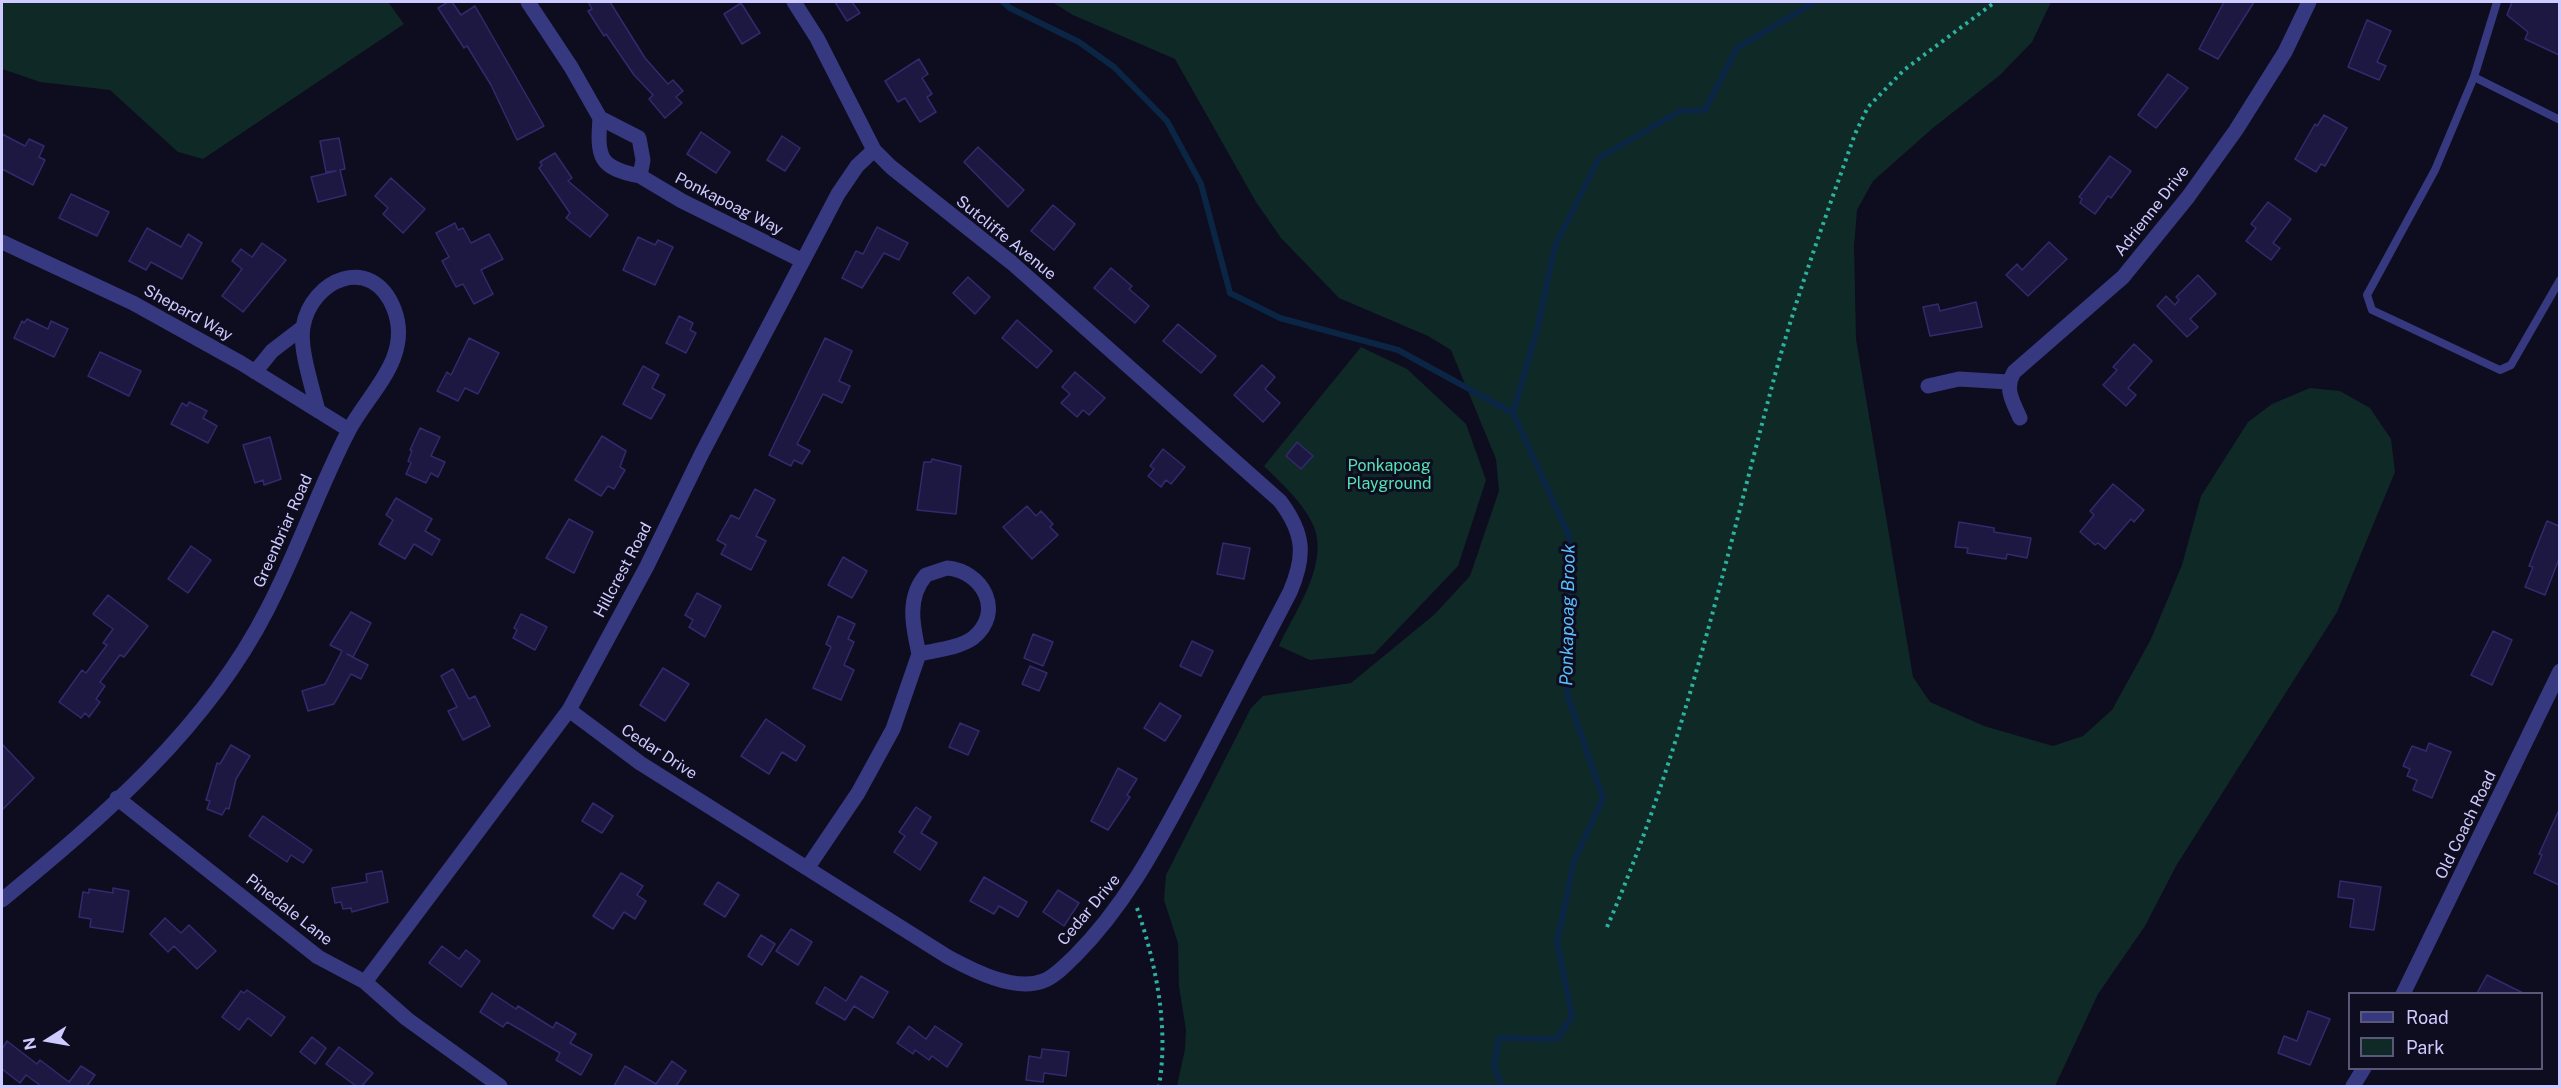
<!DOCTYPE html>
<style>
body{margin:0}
#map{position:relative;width:2561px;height:1088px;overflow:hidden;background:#0e0c1f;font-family:"Public Sans",sans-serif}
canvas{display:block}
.frame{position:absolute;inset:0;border:3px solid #cdcbff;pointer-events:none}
.legend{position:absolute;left:2348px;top:992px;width:195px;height:78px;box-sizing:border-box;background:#0e0c1f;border:2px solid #5a5879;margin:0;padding:8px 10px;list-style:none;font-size:18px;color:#cdcbff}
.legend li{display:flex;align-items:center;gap:12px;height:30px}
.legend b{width:30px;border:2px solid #5a5879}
.north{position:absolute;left:18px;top:1010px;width:60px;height:60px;-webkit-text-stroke:4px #0e0c1f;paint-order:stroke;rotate:259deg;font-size:16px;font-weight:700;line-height:24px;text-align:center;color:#cdcbff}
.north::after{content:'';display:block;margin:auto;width:21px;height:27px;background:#cdcbff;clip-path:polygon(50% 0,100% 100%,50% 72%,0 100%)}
</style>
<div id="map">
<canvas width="2561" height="1088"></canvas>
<div class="frame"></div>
<ul class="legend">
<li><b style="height:8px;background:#36397f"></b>Road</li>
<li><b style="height:16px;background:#0f2926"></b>Park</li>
</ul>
<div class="north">N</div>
</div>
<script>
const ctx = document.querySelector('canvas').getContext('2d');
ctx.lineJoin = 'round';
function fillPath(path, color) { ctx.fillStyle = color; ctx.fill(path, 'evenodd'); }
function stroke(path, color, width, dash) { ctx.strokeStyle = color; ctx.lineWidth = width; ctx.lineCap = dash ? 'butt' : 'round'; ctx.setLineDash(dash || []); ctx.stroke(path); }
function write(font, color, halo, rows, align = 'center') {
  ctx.font = font + ' "Public Sans",sans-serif'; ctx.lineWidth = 6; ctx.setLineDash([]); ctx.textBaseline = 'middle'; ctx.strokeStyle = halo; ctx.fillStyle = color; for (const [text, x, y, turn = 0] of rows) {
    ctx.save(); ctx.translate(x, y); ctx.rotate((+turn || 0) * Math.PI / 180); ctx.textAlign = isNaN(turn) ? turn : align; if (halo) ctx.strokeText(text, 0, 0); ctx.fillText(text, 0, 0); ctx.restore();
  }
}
fillPath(new Path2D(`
 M2 2H388L404 24 203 159 178 152 110 90 40 82 2 69Z
 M1052 2H2051L2032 42 2000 75 1933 128 1873 181 1857 210 1854 246 1856 339 1913 677 1930 702 1984 726 2053 746 2083 736 2112 710 2151 639 2182 565 2201 496 2248 422 2272 404 2310 388 2340 391 2370 408 2391 439 2395 472 2337 612 2176 866 2145 926 2098 994 2055 1086H1177L1185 1049 1186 1030 1179 986 1178 943 1164 900 1166 875 1251 708 1263 696 1351 683 1435 614 1470 576 1499 491 1496 459 1451 350 1428 336 1339 298 1281 238 1256 202 1175 59 1073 15Z
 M1361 347 1407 369 1466 424 1486 480 1458 566 1374 654 1310 660 1279 646C1294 613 1329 565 1314 527 1304 503 1282 484 1264 466Z`), '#0f2926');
stroke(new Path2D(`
 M1003 2 1010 8 1079 42 1114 67 1167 121 1201 184 1230 293 1280 318 1398 350 1513 413 1569 536 1567 694 1603 798 1574 861 1557 942 1572 1016 1557 1039 1499 1038 1494 1066 1502 1086
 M1513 413 1537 330 1555 246 1599 158 1680 111 1705 110 1737 48 1815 2`), '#0b2544', 6);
const building = new Path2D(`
 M448 2H452L461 15 475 6 544 126 517 140 491 85 467 46 464 48 438 8Z
 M588 2H610L645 58 668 84 673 80 683 91 676 97 682 103 665 118 649 99 653 95 634 75 606 34 604 36 588 11 592 9Z
 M835 2H852L860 13 847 21Z
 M2224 2H2254L2218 59 2199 49Z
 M2512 2H2559V55L2525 39 2528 32 2507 15Z
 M741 3 760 33 742 44 724 14Z
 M2367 20 2391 31 2377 62 2386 66 2379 80 2348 67Z
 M919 59 928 74 922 78 932 94 927 97 936 112 920 122 905 98 898 102 885 81Z
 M2168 74 2188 88 2156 128 2138 115Z
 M2324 115 2347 128 2325 166 2321 164 2316 172 2295 159 2315 124 2317 126Z
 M701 132 730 152 716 173 687 154Z
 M2 134 25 146 29 139 44 146 39 157 45 160 33 185 2 169Z
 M782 136 800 148 785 171 767 160Z
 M339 138 345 169 340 170 346 195 318 202 311 177 336 171 326 172 320 141Z
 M978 147 1024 190 1008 207 964 162Z
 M555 153 572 178 568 181 608 215 590 237 566 218 570 213 539 168 542 165 540 162Z
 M2110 156 2131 171 2111 198 2108 196 2095 214 2080 203 2082 199 2079 197Z
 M391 178 425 209 403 233 383 214 388 208 375 196Z
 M71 194 109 212 97 236 59 218Z
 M2268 202 2291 219 2273 243 2280 248 2271 260 2246 241 2256 228 2251 224Z
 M1053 205 1075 224 1054 250 1031 231Z
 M455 223 458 230 463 228 471 243 489 234 503 259 481 270 493 294 474 304 463 284 456 287 442 261 449 257 436 233Z
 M877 227 908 243 899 260 884 253 862 288 842 278 856 251 863 254Z
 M147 228 181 247 188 234 202 243 182 279 151 262 146 270 129 261Z
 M638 237 655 245 658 240 673 247 655 285 623 270Z
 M2049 242 2067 259 2028 296 2006 275 2017 264 2022 270Z
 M262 243 286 260 243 312 222 296 242 269 232 261 241 249 252 257Z
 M1111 268 1132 286 1129 289 1149 306 1135 323 1094 288Z
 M2198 275 2216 294 2190 319 2198 327 2187 337 2157 306 2166 296 2175 305 2179 300 2176 297Z
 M968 277 990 297 975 314 953 293Z
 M1976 302 1982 327 1930 336 1923 307 1938 304 1940 311Z
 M679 316 693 323 690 330 696 333 686 353 666 343Z
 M27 319 48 329 51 321 68 329 54 357 14 338 22 321 24 323Z
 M1017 320 1052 351 1037 368 1002 338Z
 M1178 324 1216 356 1201 373 1163 341Z
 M469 338 499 353 478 394 465 388 458 401 437 391 447 372 451 375Z
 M825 338 852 351 839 381 850 386 842 403 823 394 797 444 810 451 802 464 794 460 791 466 769 455Z
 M2134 344 2152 361 2128 388 2136 395 2126 406 2103 385 2117 370 2113 367Z
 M100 352 141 371 129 396 88 376Z
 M1262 365 1275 377 1265 389 1280 403 1263 422 1234 395Z
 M643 366 659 375 652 388 665 395 651 419 623 404Z
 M1075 372 1105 398 1089 415 1083 410 1077 417 1061 403 1070 394 1062 387Z
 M189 402 207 411 203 418 217 426 208 443 171 424 182 403 187 406Z
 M420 428 440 437 431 456 445 462 438 477 431 473 426 483 406 474 411 463 408 461 412 451 410 450Z
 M602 436 626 451 620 467 625 470 614 489 608 486 601 496 575 480Z
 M270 437 281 479 264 485 263 480 255 483 243 445Z
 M1297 442 1313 456 1301 469 1286 456Z
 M1163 449 1185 467 1171 484 1166 480 1161 487 1148 476 1154 469 1150 466Z
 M932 459 961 466 956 514 917 510 924 462H931Z
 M2113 484 2144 510 2134 522 2131 519 2105 549 2098 543 2095 545 2080 532 2094 515 2090 511Z
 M755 489 775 500 756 536 766 541 751 570 721 554 726 545 717 540 731 515 739 519Z
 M396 498 432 519 425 531 440 540 432 555 414 544 405 559 379 544 393 520 386 515Z
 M1027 506 1036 516 1041 511 1053 524 1050 527 1058 535 1032 559 1003 527Z
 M569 519 593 532 574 573 546 558Z
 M2547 521 2559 526V559L2545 595 2525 587 2533 567 2529 566Z
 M1959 522 1994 528V532L2031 538 2027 558 2007 554 2006 559 1967 553 1968 548 1955 547Z
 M1223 543 1250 548 1244 579 1217 574Z
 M191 546 211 560 188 593 168 579Z
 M843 557 867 571 852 598 828 585Z
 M697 593 721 606 705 637 689 627 693 620 685 615Z
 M108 595 148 626 124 657 120 655 100 682 105 686 96 699 100 702 89 717 85 713 81 718 59 702 82 670 86 673 107 645 103 643 113 629 93 614Z
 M351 612 371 623 353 657 347 654 368 665 361 679 351 674 334 704 308 711 302 691 325 684 342 651 330 645Z
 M521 614 547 627 535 650 513 638 517 630 514 628Z
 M838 616 855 624 848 639 854 642 844 665 854 670 841 700 813 688 831 647 826 644Z
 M2493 631 2512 640 2492 685 2471 675Z
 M1033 634 1053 642 1043 666 1024 658Z
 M1192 641 1213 651 1201 676 1180 666Z
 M1030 666 1047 673 1039 691 1022 684Z
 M663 668 689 684 665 721 640 705Z
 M453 669 469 699 475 696 490 726 463 740 448 711 457 707 441 676Z
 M1160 703 1181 716 1165 741 1144 728Z
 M766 719 805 746 796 761 782 752 769 774 741 756Z
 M960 723 979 731 968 755 949 747Z
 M2429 743 2451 752 2432 798 2413 790 2417 780 2407 776 2410 769 2403 766 2412 746 2426 751Z
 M2 744 34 778 2 810Z
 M231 745 250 756 236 779 229 809 226 808 222 815 207 809 210 801 206 800 217 763 220 764Z
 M1118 768 1137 779 1127 795 1130 797 1108 830 1091 821Z
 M593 803 613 816 602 833 582 821Z
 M916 807 931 817 921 833 937 843 920 870 894 852 905 836 899 832Z
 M2559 810V885L2534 873 2542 855 2539 854Z
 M263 816 312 850 303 863 291 855 287 862 249 836Z
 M382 871 388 902 352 912 351 908 343 909 341 902 335 903 332 888 367 882 366 874Z
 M621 873 643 886 637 895 646 901 635 919 624 912 613 929 593 916Z
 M984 877 1027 902 1018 917 999 906 994 914 970 901Z
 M2340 881 2381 887 2374 930 2350 927 2354 899 2338 897Z
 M718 882 739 895 725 917 704 904Z
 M113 888 129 891 123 932 90 927 91 919 79 917 83 892 89 893V889L113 893Z
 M1058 890 1079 903 1064 926 1043 912Z
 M165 918 181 933 189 925 216 951 197 969 174 946 168 952 150 934Z
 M791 929 812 942 798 965 776 951Z
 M761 935 775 944 762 965 748 956Z
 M442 946 459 959 466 950 480 961 461 987 429 963Z
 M2487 975 2523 993H2477Z
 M861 976 888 992 873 1018 854 1006 845 1020 816 1003 825 987 846 1001Z
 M247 990 285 1017 271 1036 248 1018 239 1030 222 1017 241 991 244 993Z
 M492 993 516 1009 518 1006 553 1028 556 1022 576 1034 570 1043 592 1055 581 1075 556 1060 560 1053 507 1022 503 1027 480 1012Z
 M2308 1011 2330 1019 2310 1065 2278 1053 2284 1036 2297 1041Z
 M909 1026 926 1039 935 1026 962 1044 947 1067 932 1056 929 1060 915 1050 913 1054 897 1043Z
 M312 1037 326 1048 315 1064 300 1052Z
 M7 1041 37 1064 40 1060 69 1082 81 1066 95 1075 87 1086H41L26 1075 20 1083 2 1069V1049Z
 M339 1047 373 1073 362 1086H356L326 1064Z
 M1042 1049 1069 1052 1066 1076 1044 1073 1043 1082 1026 1080 1029 1056 1041 1058Z
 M672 1061 686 1071 676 1086H614L625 1066 656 1084Z`);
fillPath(building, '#1d1841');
stroke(building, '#322a6d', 1.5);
stroke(new Path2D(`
 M1137 908C1156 964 1169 1027 1159 1086
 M1607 927C1684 750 1725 561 1775 375 1797 294 1827 213 1855 134L1868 107 1904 70 1995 2`), '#2cb29f', 4, [3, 4.5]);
stroke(new Path2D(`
 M2497 2 2474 77 2560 120
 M2474 77 2435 170 2367 295 2372 310 2500 370 2511 365 2560 280`), '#36397f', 8);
stroke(new Path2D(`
 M528 2 571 67 600 118
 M600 118 639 138 643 160 640 176C599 168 597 158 600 118Z
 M640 176 682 201 803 261
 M2 242 133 303 241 363 349 430
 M255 372 272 351 302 328
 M1928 386 1959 379 2008 382
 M2020 418C2013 402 2004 389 2014 372L2123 277 2188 197 2236 130 2285 52 2309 2
 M947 568C983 571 1005 612 973 638 959 648 936 650 919 654 913 627 906 598 926 575Z
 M569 710 640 763 948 957C972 970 1014 992 1043 981 1055 977 1066 964 1075 956 1127 904 1159 841 1193 778 1225 716 1258 654 1290 592 1306 555 1304 533 1280 501L1012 263 891 167 874 150 817 38 794 2
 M117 798 318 957 365 982 407 1019 500 1086
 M808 867 858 793 893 729 919 654
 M2 900C102 818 207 728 267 610 297 553 318 490 348 432 368 393 413 358 394 309 372 253 311 279 303 327 299 349 313 389 318 411
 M365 982 569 710 647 566 702 453 838 194 857 166 874 150
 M2403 994 2560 671
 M2353 1086 2364 1068`), '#36397f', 15);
write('16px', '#cdcbff', '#0e0c1f', [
 ["Ponkapoag Way",729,204,27],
 ["Adrienne Drive",2152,211,-52],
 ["Sutcliffe Avenue",1006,238,39],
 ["Shepard Way",188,313,29],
 ["Greenbriar Road",283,531,-66],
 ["Hillcrest Road",623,570,-62],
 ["Cedar Drive",659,752,33],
 ["Old Coach Road",2466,825,-64],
 ["Pinedale Lane",289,910,38],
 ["Cedar Drive",1089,910,-50]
]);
write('16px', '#56e0b3', '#0e0c1f', [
 ["Ponkapoag",1389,466],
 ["Playground",1389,484]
]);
write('italic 18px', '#59bfff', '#0e0c1f', [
 ["Ponkapoag Brook",1568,615,-89]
]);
</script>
